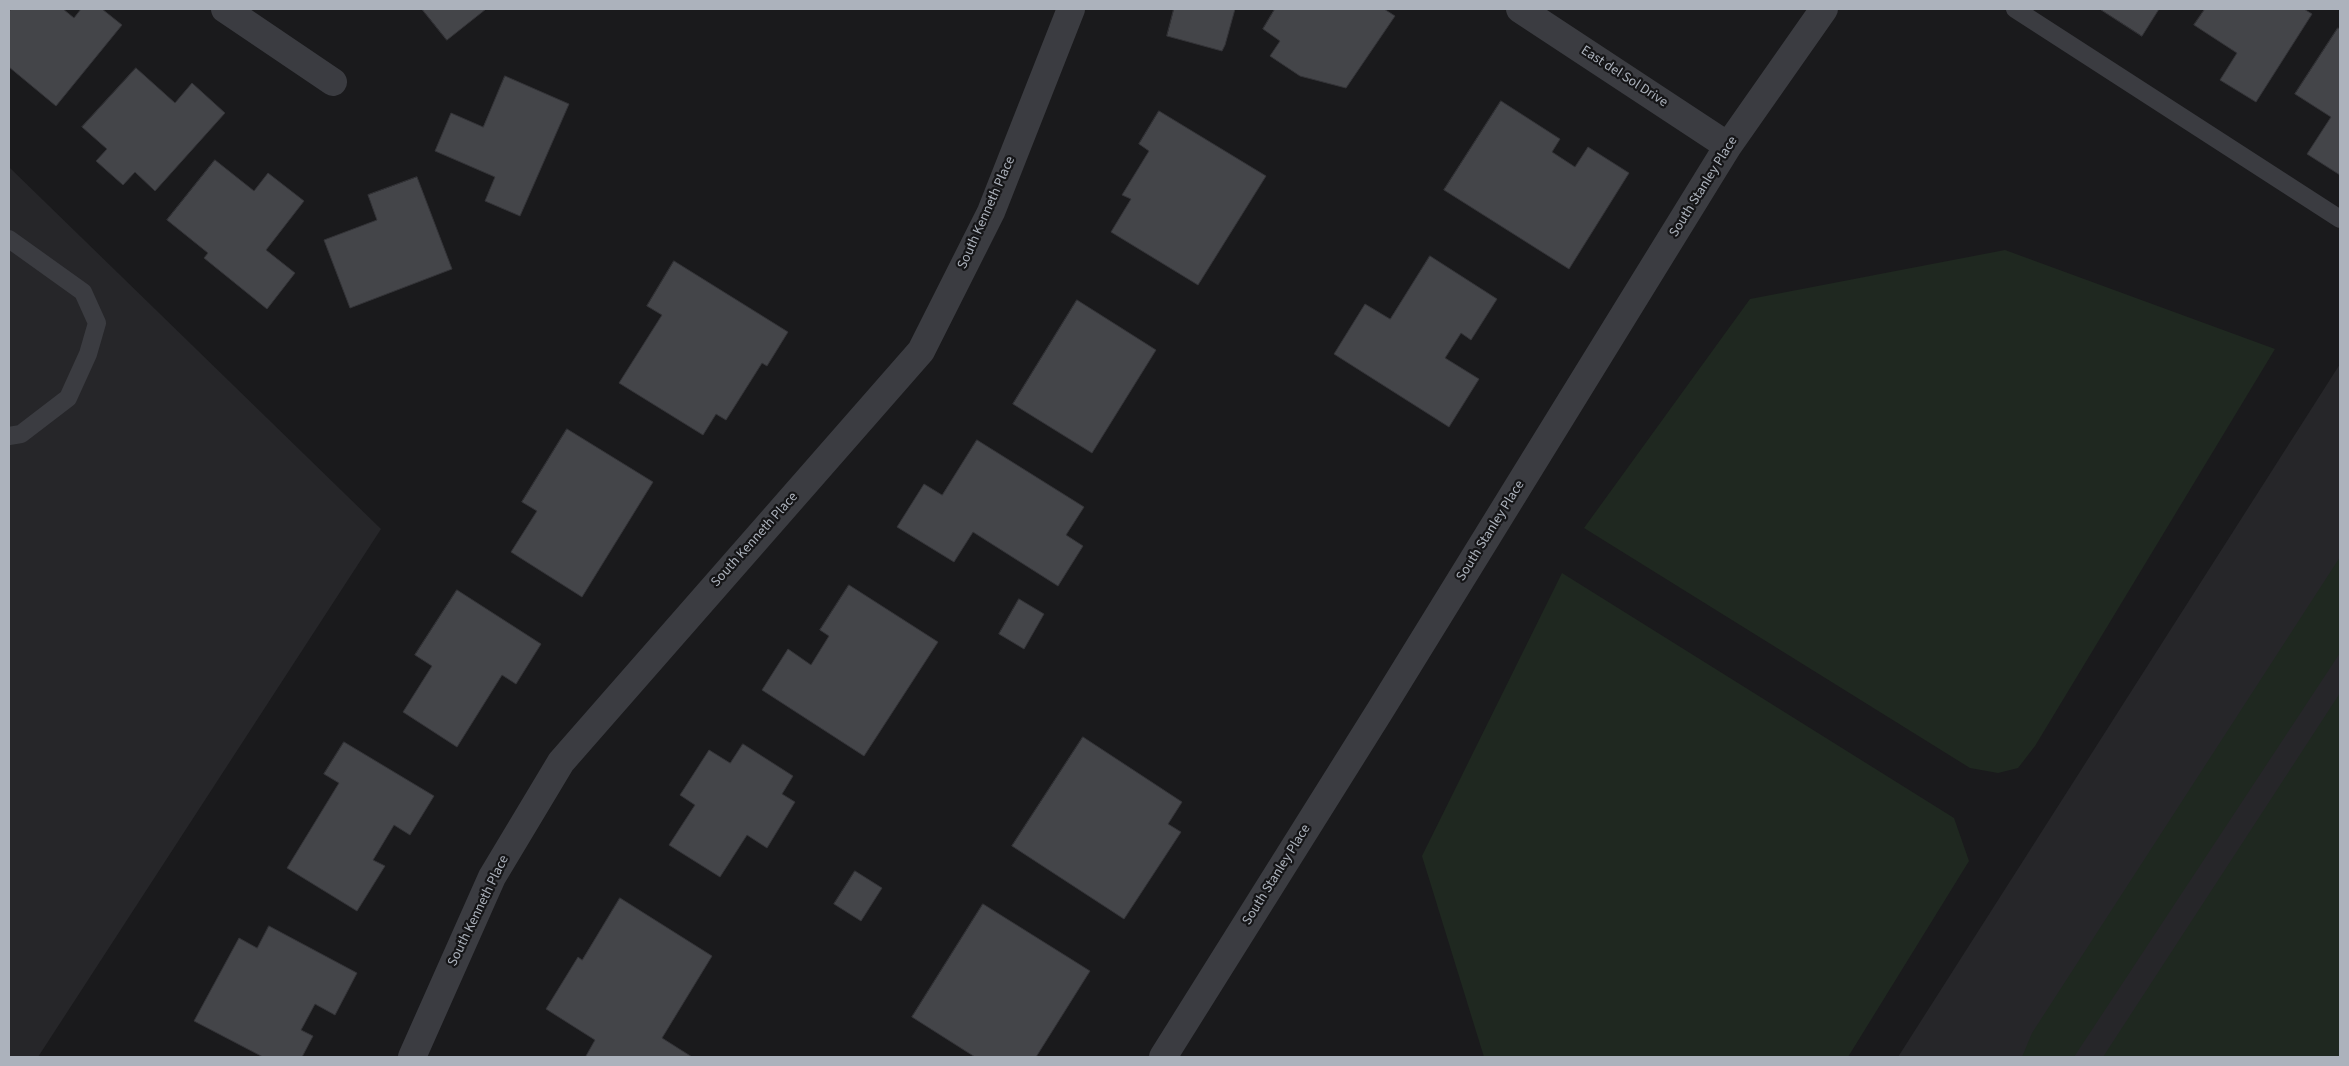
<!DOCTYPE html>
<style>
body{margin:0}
#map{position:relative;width:2349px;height:1066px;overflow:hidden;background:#1a1a1c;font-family:"Source Sans 3",sans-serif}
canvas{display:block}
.frame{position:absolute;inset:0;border:10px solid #acb2bc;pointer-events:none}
</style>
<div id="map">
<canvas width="2349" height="1066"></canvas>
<div class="frame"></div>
</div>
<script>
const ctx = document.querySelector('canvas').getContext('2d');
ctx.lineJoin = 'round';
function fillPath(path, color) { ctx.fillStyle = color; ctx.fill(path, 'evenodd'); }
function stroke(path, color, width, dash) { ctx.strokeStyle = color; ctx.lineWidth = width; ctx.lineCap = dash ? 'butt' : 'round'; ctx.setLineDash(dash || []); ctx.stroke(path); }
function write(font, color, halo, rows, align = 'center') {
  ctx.font = font + ' "Source Sans 3",sans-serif'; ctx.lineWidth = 4.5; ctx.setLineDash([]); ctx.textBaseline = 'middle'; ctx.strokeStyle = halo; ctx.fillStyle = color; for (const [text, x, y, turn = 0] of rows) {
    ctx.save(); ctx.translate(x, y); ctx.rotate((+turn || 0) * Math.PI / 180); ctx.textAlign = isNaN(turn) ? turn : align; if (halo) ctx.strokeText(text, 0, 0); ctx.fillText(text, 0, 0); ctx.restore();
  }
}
fillPath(new Path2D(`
 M9 167 381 529 38 1057H9Z
 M2340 364V1057H1898Z`), '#262629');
fillPath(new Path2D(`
 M2005 250 2275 349 2035 746 2018 768 1998 773 1970 768 1584 528 1750 299Z
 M2340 557V653L2074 1057H2022L2032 1033Z
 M1562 573 1954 818 1969 861 1848 1057H1484L1422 856Z
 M2340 693V1057H2103Z`), '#1f2820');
const building = new Path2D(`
 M11 9H63L74 18 81 9H102L122 25 56 106 9 67V12Z
 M422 9H486L447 40Z
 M1174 9H1235L1225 45 1222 51 1167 36Z
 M1275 9H1384L1395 16 1346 88 1300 76 1270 56 1280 41 1263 29Z
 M2100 9H2159L2142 36Z
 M2205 9H2304L2312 14 2256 102 2220 80 2237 53 2194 25Z
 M2338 28 2340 29V175L2307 154 2331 117 2295 94Z
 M136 68 175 103 192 83 225 113 155 191 135 172 123 185 96 161 107 149 82 127Z
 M505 76 569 104 520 216 485 201 495 177 435 151 451 113 483 127Z
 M1501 101 1560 139 1552 152 1575 167 1588 147 1629 173 1569 269 1444 190Z
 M1159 111 1266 176 1198 285 1111 232 1131 199 1122 195 1149 151 1139 144Z
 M215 160 254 191 268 173 304 201 266 250 295 273 267 309 204 258 208 253 167 220Z
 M417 177 452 269 350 308 324 240 377 220 368 195Z
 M1430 256 1497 299 1471 340 1461 333 1445 358 1479 379 1449 427 1334 354 1365 304 1390 319Z
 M674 261 788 332 767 366 762 363 726 420 716 414 703 435 619 383 662 315 647 306Z
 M1077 300 1156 350 1092 453 1013 404Z
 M567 429 653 482 582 597 511 552 537 511 522 502Z
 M977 440 1084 507 1066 535 1083 546 1058 586 973 532 954 562 897 527 924 484 942 495Z
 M849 585 938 642 864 756 762 690 788 649 811 665 829 636 820 630Z
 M457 590 541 644 516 684 502 675 457 747 403 712 432 666 415 655Z
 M1019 599 1044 614 1024 649 999 634Z
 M1083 737 1182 802 1168 824 1181 832 1124 919 1012 846Z
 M344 742 434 796 410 835 394 825 373 860 385 866 357 911 287 868 339 783 324 774Z
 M743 744 793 776 782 794 795 802 767 848 747 835 720 877 669 845 695 805 680 795 709 750 730 763Z
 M855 871 882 888 861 921 834 904Z
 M620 898 712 956 662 1038 692 1057H588L586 1056 595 1040 546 1009 578 957 582 960Z
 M983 904 1090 971 1036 1057H975L912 1017Z
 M269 926 357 973 335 1015 315 1004 301 1030 313 1036 302 1057H263L194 1021 239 938 257 948Z`);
fillPath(building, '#444549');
stroke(building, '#343438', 1);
stroke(new Path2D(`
 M2015 9 2340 219
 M9 239 83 292 97 323 88 354 68 398 21 434 9 436`), '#3b3c41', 18);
stroke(new Path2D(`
 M225 9 333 82
 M1520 9 1728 146
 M412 1057 492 877 561 762 921 351 991 212 1071 9
 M1163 1057 1381 709 1728 146 1824 9`), '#3b3c41', 28);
write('14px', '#acb2bc', '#151517', [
 ["East del Sol Drive",1624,77,33],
 ["South Stanley Place",1704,187,-58],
 ["South Kenneth Place",987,213,-66],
 ["South Stanley Place",1491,531,-58],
 ["South Kenneth Place",755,540,-48],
 ["South Stanley Place",1277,875,-58],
 ["South Kenneth Place",479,911,-64]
]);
</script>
